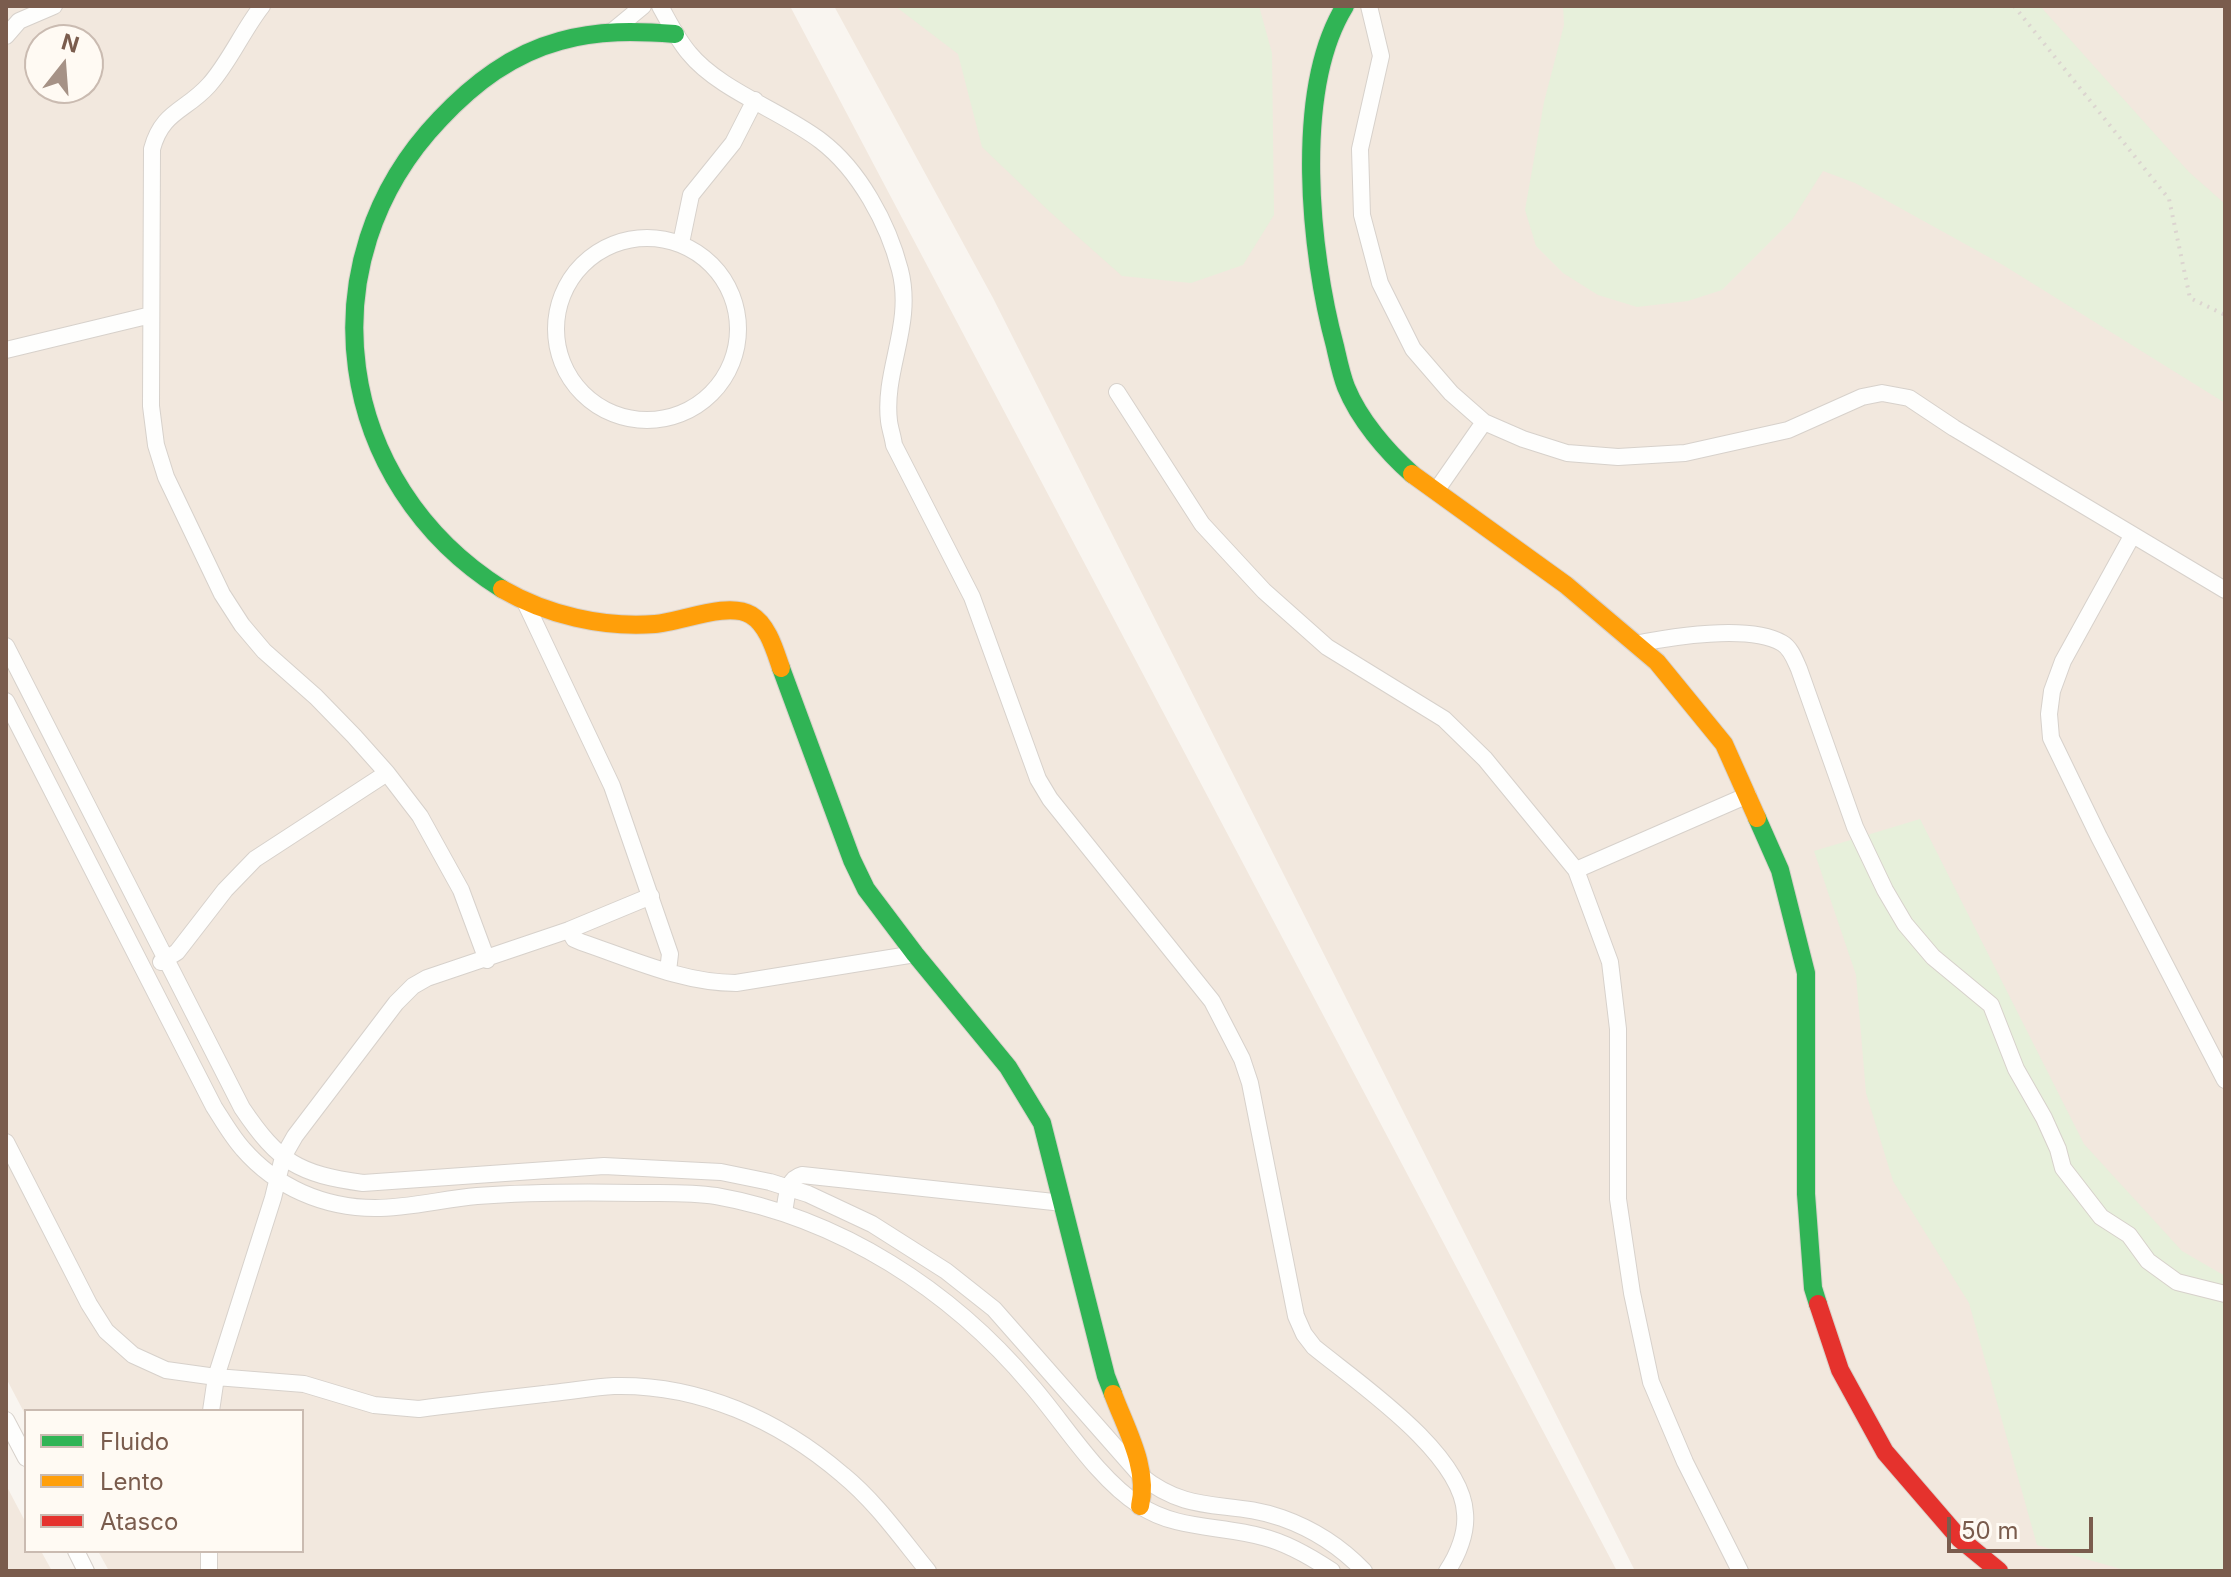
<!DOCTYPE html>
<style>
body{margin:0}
#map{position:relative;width:2231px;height:1577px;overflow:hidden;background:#f9f5f0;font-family:Inter,sans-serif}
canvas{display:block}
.frame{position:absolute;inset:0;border:8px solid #7a5c4d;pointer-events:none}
.legend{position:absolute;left:24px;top:1409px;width:280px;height:144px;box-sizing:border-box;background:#fffaf3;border:2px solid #cabbb1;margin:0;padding:10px 14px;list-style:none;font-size:24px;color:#7a5c4d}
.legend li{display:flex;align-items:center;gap:16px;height:40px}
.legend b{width:40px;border:2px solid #cabbb1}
.north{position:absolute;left:24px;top:24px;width:80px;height:80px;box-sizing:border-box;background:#fffaf3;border:2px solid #cabbb1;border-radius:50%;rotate:17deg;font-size:22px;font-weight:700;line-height:32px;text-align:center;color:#7a5c4d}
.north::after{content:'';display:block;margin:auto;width:28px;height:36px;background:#a69286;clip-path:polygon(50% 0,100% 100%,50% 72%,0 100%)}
.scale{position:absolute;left:1947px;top:1517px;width:146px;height:36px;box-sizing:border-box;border:4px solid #7a5c4d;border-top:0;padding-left:10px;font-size:24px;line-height:28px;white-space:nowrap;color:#7a5c4d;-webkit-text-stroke:6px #fffaf3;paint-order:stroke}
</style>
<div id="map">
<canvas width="2231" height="1577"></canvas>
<div class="frame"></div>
<ul class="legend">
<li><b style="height:10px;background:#30b455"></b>Fluido</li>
<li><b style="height:10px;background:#ff9f0a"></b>Lento</li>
<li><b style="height:10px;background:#e5322d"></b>Atasco</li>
</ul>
<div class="north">N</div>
<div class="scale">50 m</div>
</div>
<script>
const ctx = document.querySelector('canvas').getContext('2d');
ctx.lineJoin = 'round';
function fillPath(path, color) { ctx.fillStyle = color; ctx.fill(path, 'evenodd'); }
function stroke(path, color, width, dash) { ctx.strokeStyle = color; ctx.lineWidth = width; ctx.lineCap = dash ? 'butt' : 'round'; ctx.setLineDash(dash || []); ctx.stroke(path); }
fillPath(new Path2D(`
 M6 6H790L1617 1571H109L98 1551H302V1411H26V1416L6 1378ZM40 40H88V88H40Z
 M834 6H2225V1571H1635L993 298Z
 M6 1485 26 1523V1551H41L52 1571H6Z`), '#f2e8de');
fillPath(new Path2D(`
 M895 6H1259L1272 53 1274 215 1243 265 1191 283 1122 276 1050 212 982 147 958 54Z
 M1563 6H2040L2189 172 2225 204V403L2003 265 1855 183 1823 171 1792 220 1722 290 1688 301 1637 307 1598 295 1563 273 1536 246 1525 210 1544 102 1564 25Z
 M1920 819 2084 1144 2182 1251 2225 1276V1571H2128L2037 1545 1969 1303 1893 1181 1866 1093 1856 975 1814 851Z`), '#e7f0db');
const street = new Path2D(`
 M262 6C243 30 229 63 209 85 186 111 162 111 152 149L151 406 156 445 166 477 222 594 242 625 264 651 316 697 354 736 387 773 420 816 461 890 487 960
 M660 6C669 22 677 39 689 53 719 90 782 111 821 141 859 170 888 223 900 270 914 325 883 370 889 421 890 429 893 437 894 445L972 597 1038 779 1050 799 1212 1001 1242 1059 1250 1083 1296 1316 1304 1334 1314 1347C1358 1383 1462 1453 1465 1513 1467 1532 1458 1555 1447 1571
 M1369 6 1381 56 1360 149 1362 215 1380 283 1413 349 1451 393 1484 422 1523 439 1567 453 1618 457 1685 453 1788 430 1862 397 1882 393 1909 398 1954 428 2225 590
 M614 30 643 6
 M6 36 19 21 54 6
 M556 329a91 91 0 1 1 182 0a91 91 0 1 1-182 0Z
 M681 243 691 195 733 143 755 100
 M6 350 151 315
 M1117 392 1202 524 1264 591 1327 647 1444 719 1485 759 1576 870 1610 962 1618 1029V1199L1632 1293 1651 1382 1685 1462 1740 1571
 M1436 491 1484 422
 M2132 536 2063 661 2052 691 2049 714 2051 738 2099 837 2225 1080
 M525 602 612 786 670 954 668 971
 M1635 644C1671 637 1749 624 1782 643 1791 648 1795 660 1799 669L1855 827 1885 890 1905 924 1933 957 1991 1005 2016 1069 2044 1118 2058 1149 2063 1168 2101 1217 2129 1235 2148 1261 2177 1282 2225 1294
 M6 646 242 1108C279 1163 299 1174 363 1183L604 1166 721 1172 770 1182 808 1194 872 1224 946 1271 994 1309 1141 1476C1191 1516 1228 1499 1282 1518 1313 1529 1341 1547 1364 1571
 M6 701 214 1107C223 1121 232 1137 243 1149 276 1187 324 1208 375 1208 409 1208 443 1199 477 1196 531 1192 585 1192 639 1193 664 1193 691 1192 716 1196 840 1218 951 1290 1031 1385 1064 1423 1097 1478 1139 1505 1176 1530 1221 1525 1263 1537 1287 1543 1311 1557 1332 1571
 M1576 870 1748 795
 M569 930 574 939 581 942C631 959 683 983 736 983L915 954
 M161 962 177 952 225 890 255 859 387 773
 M6 1142 89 1304 106 1331 133 1355 166 1370 216 1377 304 1384 374 1405 419 1409C464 1403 509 1398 553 1393 573 1391 594 1387 614 1386 699 1384 779 1420 843 1475 876 1502 901 1538 928 1571
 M784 1212C787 1198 786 1179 802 1175L1063 1203
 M211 1411 216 1377 273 1198 283 1157 295 1136 396 1003 413 986 427 978 569 930 651 896
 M6 1420 26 1458
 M76 1551 86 1571
 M209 1551V1571`);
const fast = new Path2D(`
 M1345 6C1293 90 1310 254 1335 346 1338 359 1341 374 1346 387 1359 419 1386 451 1412 474
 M502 589C335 484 303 262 440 119 474 83 512 54 560 41 598 30 637 31 675 34
 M781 668 852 860 866 889 915 954 1008 1067 1042 1123 1106 1376 1113 1394
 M1757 818 1780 870 1806 973V1194L1813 1288 1818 1304`);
const slow = new Path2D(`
 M1412 474 1566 585 1657 662 1724 744 1757 818
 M502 589C547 615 603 628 655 624 681 622 728 601 751 615 768 625 775 651 781 668
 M1113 1394C1126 1429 1149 1468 1140 1506`);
const jam = new Path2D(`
 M1818 1304 1840 1370 1885 1452 1960 1539 1999 1571`);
stroke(street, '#d7d1cb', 18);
stroke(fast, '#d9d2cb', 20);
stroke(slow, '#d9d2cb', 20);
stroke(jam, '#d9d2cb', 20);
stroke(new Path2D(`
 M2014 6 2169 199 2190 298 2225 315`), '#dcd5d0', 4, [2, 6]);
stroke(street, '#fefefd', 16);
stroke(fast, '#30b455', 18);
stroke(slow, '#ff9f0a', 18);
stroke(jam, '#e5322d', 18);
</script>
